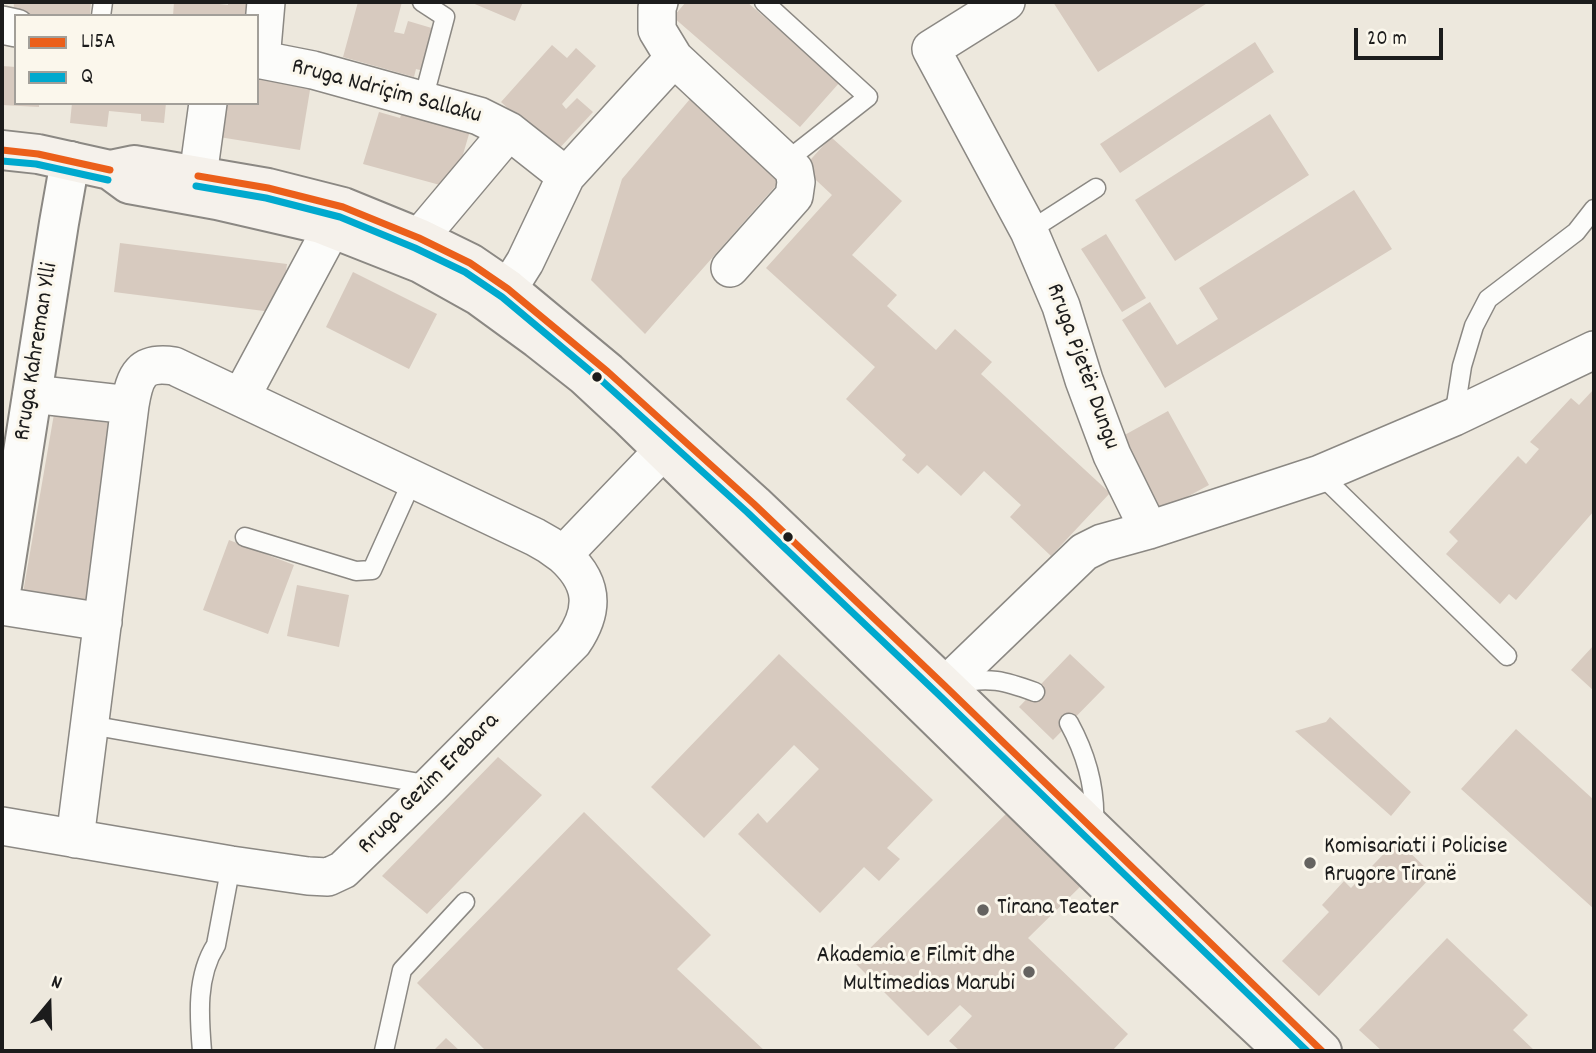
<!DOCTYPE html>
<meta charset="utf-8">
<style>
body{margin:0}
#map{position:relative;width:1596px;height:1053px;overflow:hidden;background:#ede8dd;font-family:Dekko,sans-serif}
canvas{display:block}
.frame{position:absolute;inset:0;border:4px solid #1c1c1c;pointer-events:none}
.legend{position:absolute;left:14px;top:14px;width:245px;height:91px;box-sizing:border-box;background:#fbf7ec;border:2px solid #a29f99;margin:0;padding:9px 12px;list-style:none;font-size:21px;color:#1c1c1c}
.legend li{display:flex;align-items:center;gap:14px;height:35px}
.legend b{width:35px;border:2px solid #a29f99}
.north{position:absolute;left:14px;top:969px;width:70px;height:70px;-webkit-text-stroke:5px #fbf7ec;paint-order:stroke;rotate:19deg;font-size:19px;font-weight:700;line-height:28px;text-align:center;color:#1c1c1c}
.north::after{content:'';display:block;margin:auto;width:24px;height:32px;background:#1c1c1c;clip-path:polygon(50% 0,100% 100%,50% 72%,0 100%)}
.scale{position:absolute;left:1354px;top:28px;width:89px;height:32px;box-sizing:border-box;border:4px solid #1c1c1c;border-top:0;padding-left:9px;font-size:21px;line-height:24px;white-space:nowrap;color:#1c1c1c;-webkit-text-stroke:5px #fbf7ec;paint-order:stroke}
</style>
<div id="map">
<canvas width="1596" height="1053"></canvas>
<div class="frame"></div>
<ul class="legend">
<li><b style="height:9px;background:#eb5f1a"></b>L15A</li>
<li><b style="height:9px;background:#00a9ce"></b>Q</li>
</ul>
<div class="north">N</div>
<div class="scale">20 m</div>
</div>
<script>
const ctx = document.querySelector('canvas').getContext('2d');
ctx.lineJoin = 'round';
function fillPath(path, color) { ctx.fillStyle = color; ctx.fill(path, 'evenodd'); }
function stroke(path, color, width, dash) { ctx.strokeStyle = color; ctx.lineWidth = width; ctx.lineCap = dash ? 'butt' : 'round'; ctx.setLineDash(dash || []); ctx.stroke(path); }
function write(font, color, halo, rows, align = 'center') {
  ctx.font = font + ' Dekko,sans-serif'; ctx.lineWidth = 6; ctx.setLineDash([]); ctx.textBaseline = 'middle'; ctx.strokeStyle = halo; ctx.fillStyle = color; for (const [text, x, y, turn = 0] of rows) {
    ctx.save(); ctx.translate(x, y); ctx.rotate((+turn || 0) * Math.PI / 180); ctx.textAlign = isNaN(turn) ? turn : align; if (halo) ctx.strokeText(text, 0, 0); ctx.fillText(text, 0, 0); ctx.restore();
  }
}
fillPath(new Path2D(`
 M14 2H91L90 16H16L13 19Z
 M174 2H219V4L228 5V2H252L250 16H173Z
 M358 2H402L394 32 404 34 408 21 435 29 424 71 416 69 414 77 343 57Z
 M470 2H523L515 21Z
 M686 2H747L840 82 800 127 673 17Z
 M1053 2H1209L1098 72Z
 M1255 42 1274 72 1120 173 1100 144Z
 M552 45 567 58 576 48 596 66 562 104 566 109 577 98 593 112 556 152 501 102Z
 M2 66 16 67V103H39V107L2 105Z
 M257 75 311 84 300 150 219 137 224 103H257Z
 M690 99 780 181 645 334 591 280 622 179Z
 M72 103H166L164 123 141 121V114L109 111 107 127 70 123Z
 M404 105 472 124 459 168 440 185 363 164 379 112 400 118Z
 M1270 114 1309 175 1175 261 1135 200Z
 M831 137 902 201 852 255 897 295 887 306 936 350 955 329 992 362 981 374 1110 493 1051 556 1010 517 1021 505 984 471 961 496 927 465 918 474 902 460 906 455 846 399 875 367 766 268 832 195 803 168Z
 M1354 190 1392 249 1165 388 1122 320 1150 302 1177 345 1218 319 1199 288Z
 M1106 234 1146 298 1122 312 1081 249Z
 M120 243 287 264 280 313 114 292Z
 M353 272 437 314 409 369 326 327Z
 M1594 389V511L1516 600 1509 594 1500 604 1446 554 1458 541 1449 532 1518 456 1526 464 1539 449 1530 442 1571 398 1579 405Z
 M1168 411 1209 485 1161 511 1121 437Z
 M54 414 120 425 90 604 23 593Z
 M229 540 294 565 268 634 203 610Z
 M297 585 349 595 339 647 287 636Z
 M1594 645V691L1571 670Z
 M779 654 933 800 887 848 900 859 879 881 864 867 820 913 738 834 758 813 767 823 819 769 794 745 704 838 651 787Z
 M1070 654 1105 687 1053 740 1019 707Z
 M1330 717 1411 792 1391 816 1295 731 1326 722Z
 M1516 729 1594 800V909L1461 789Z
 M498 757 542 795 427 914 382 876Z
 M1012 808 1085 882 1028 938 1128 1034 1112 1051H960L949 1041 972 1016 960 1005 928 1036 855 963Z
 M584 812 711 935 677 969 765 1051H486L417 983Z
 M1397 840 1433 875 1319 996 1282 961 1329 912 1322 905 1344 881 1351 888Z
 M1447 938 1528 1015 1513 1030 1535 1051H1382L1359 1030Z
 M446 1038 460 1051H433Z`), '#d7cabf');
const service = new Path2D(`
 M422 2 445 17 423 100
 M764 2 868 97 785 162
 M101 16 103 2
 M1029 231 1096 188
 M1454 417 1462 366 1474 326 1488 299 1576 232 1594 209
 M1320 474 1507 656
 M245 537 356 571 372 570 413 479
 M957 684C988 676 1005 681 1035 692
 M1069 723C1086 754 1096 789 1094 825
 M90 725 431 785
 M202 1051C199 1016 196 976 216 945L231 865
 M384 1051 402 970 465 902`);
const minor = new Path2D(`
 M659 2 657 8V30L674 58 794 170 796 182 794 196 730 268
 M1006 2 931 49 1029 231 1061 306 1084 380 1112 455 1149 530
 M2 25 16 28
 M257 59 313 70 479 116 509 131 566 176
 M261 60 266 2
 M198 176 208 103
 M419 238 509 131
 M508 289 525 262 566 176 674 58
 M32 394 130 405
 M241 397 343 207
 M2 606 103 622
 M945 686 1084 552 1102 543 1149 530 1320 474 1454 417 1594 350
 M2 826 231 865 308 876 328 877 343 870 431 785 573 642C596 608 593 582 563 555L678 435
 M75 839 130 405C135 375 141 361 174 366L535 537 549 545 563 555`);
const tertiary = new Path2D(`
 M2 586 59 223 70 161`);
const secondary = new Path2D(`
 M2 150 38 154 110 170
 M1284 1051 1128 905 627 415 585 376 538 339 479 296 420 263 321 224 217 200 129 184 110 170 134 165 268 188 343 207 419 238 470 263 508 289 608 372 754 504 945 686 1322 1051`);
stroke(service, '#8b8883', 21);
stroke(minor, '#8b8883', 40);
stroke(tertiary, '#8b8883', 42);
stroke(secondary, '#8b8883', 42);
stroke(service, '#fcfcfa', 18);
stroke(minor, '#fcfcfa', 37);
stroke(tertiary, '#fcfcfa', 38);
stroke(secondary, '#f5f1eb', 38);
stroke(new Path2D(`
 M2 150 38 154 110 170
 M198 176 268 188 343 207 419 238 470 263 508 289 608 372 754 504 945 686 1322 1051`), '#eb5f1a', 7);
stroke(new Path2D(`
 M2 161 36 164 108 180
 M196 186 266 198 340 217 415 248 465 272 502 297 601 380 747 512 938 694 1307 1051`), '#00a9ce', 7);
for (const [x, y, r, color] of [
 [597,377,6,"#1c1c1c"],
 [788,537,6,"#1c1c1c"],
 [1310,863,7,"#656360"],
 [983,910,7,"#656360"],
 [1029,972,7,"#656360"]
]) { const dot = new Path2D(); dot.arc(x, y, r, 0, 2 * Math.PI); ctx.fillStyle = color; ctx.fill(dot); stroke(dot, '#fbf7ec', 2.5); }
write('24px', '#1c1c1c', '#fbf7ec', [
 ["Rruga Ndriçim Sallaku",386,93,15],
 ["Rruga Kahreman Ylli",38,352,-81],
 ["Rruga Pjetër Dungu",1081,367,70],
 ["Rruga Gezim Erebara",430,785,-45]
]);
write('24px', '#1c1c1c', '#fbf7ec', [
 ["Komisariati i Policise",1324,849],
 ["Rrugore Tiranë",1324,877],
 ["Tirana Teater",997,910],
 ["Akademia e Filmit dhe",1015,958,"right"],
 ["Multimedias Marubi",1015,986,"right"]
], 'left');
</script>
